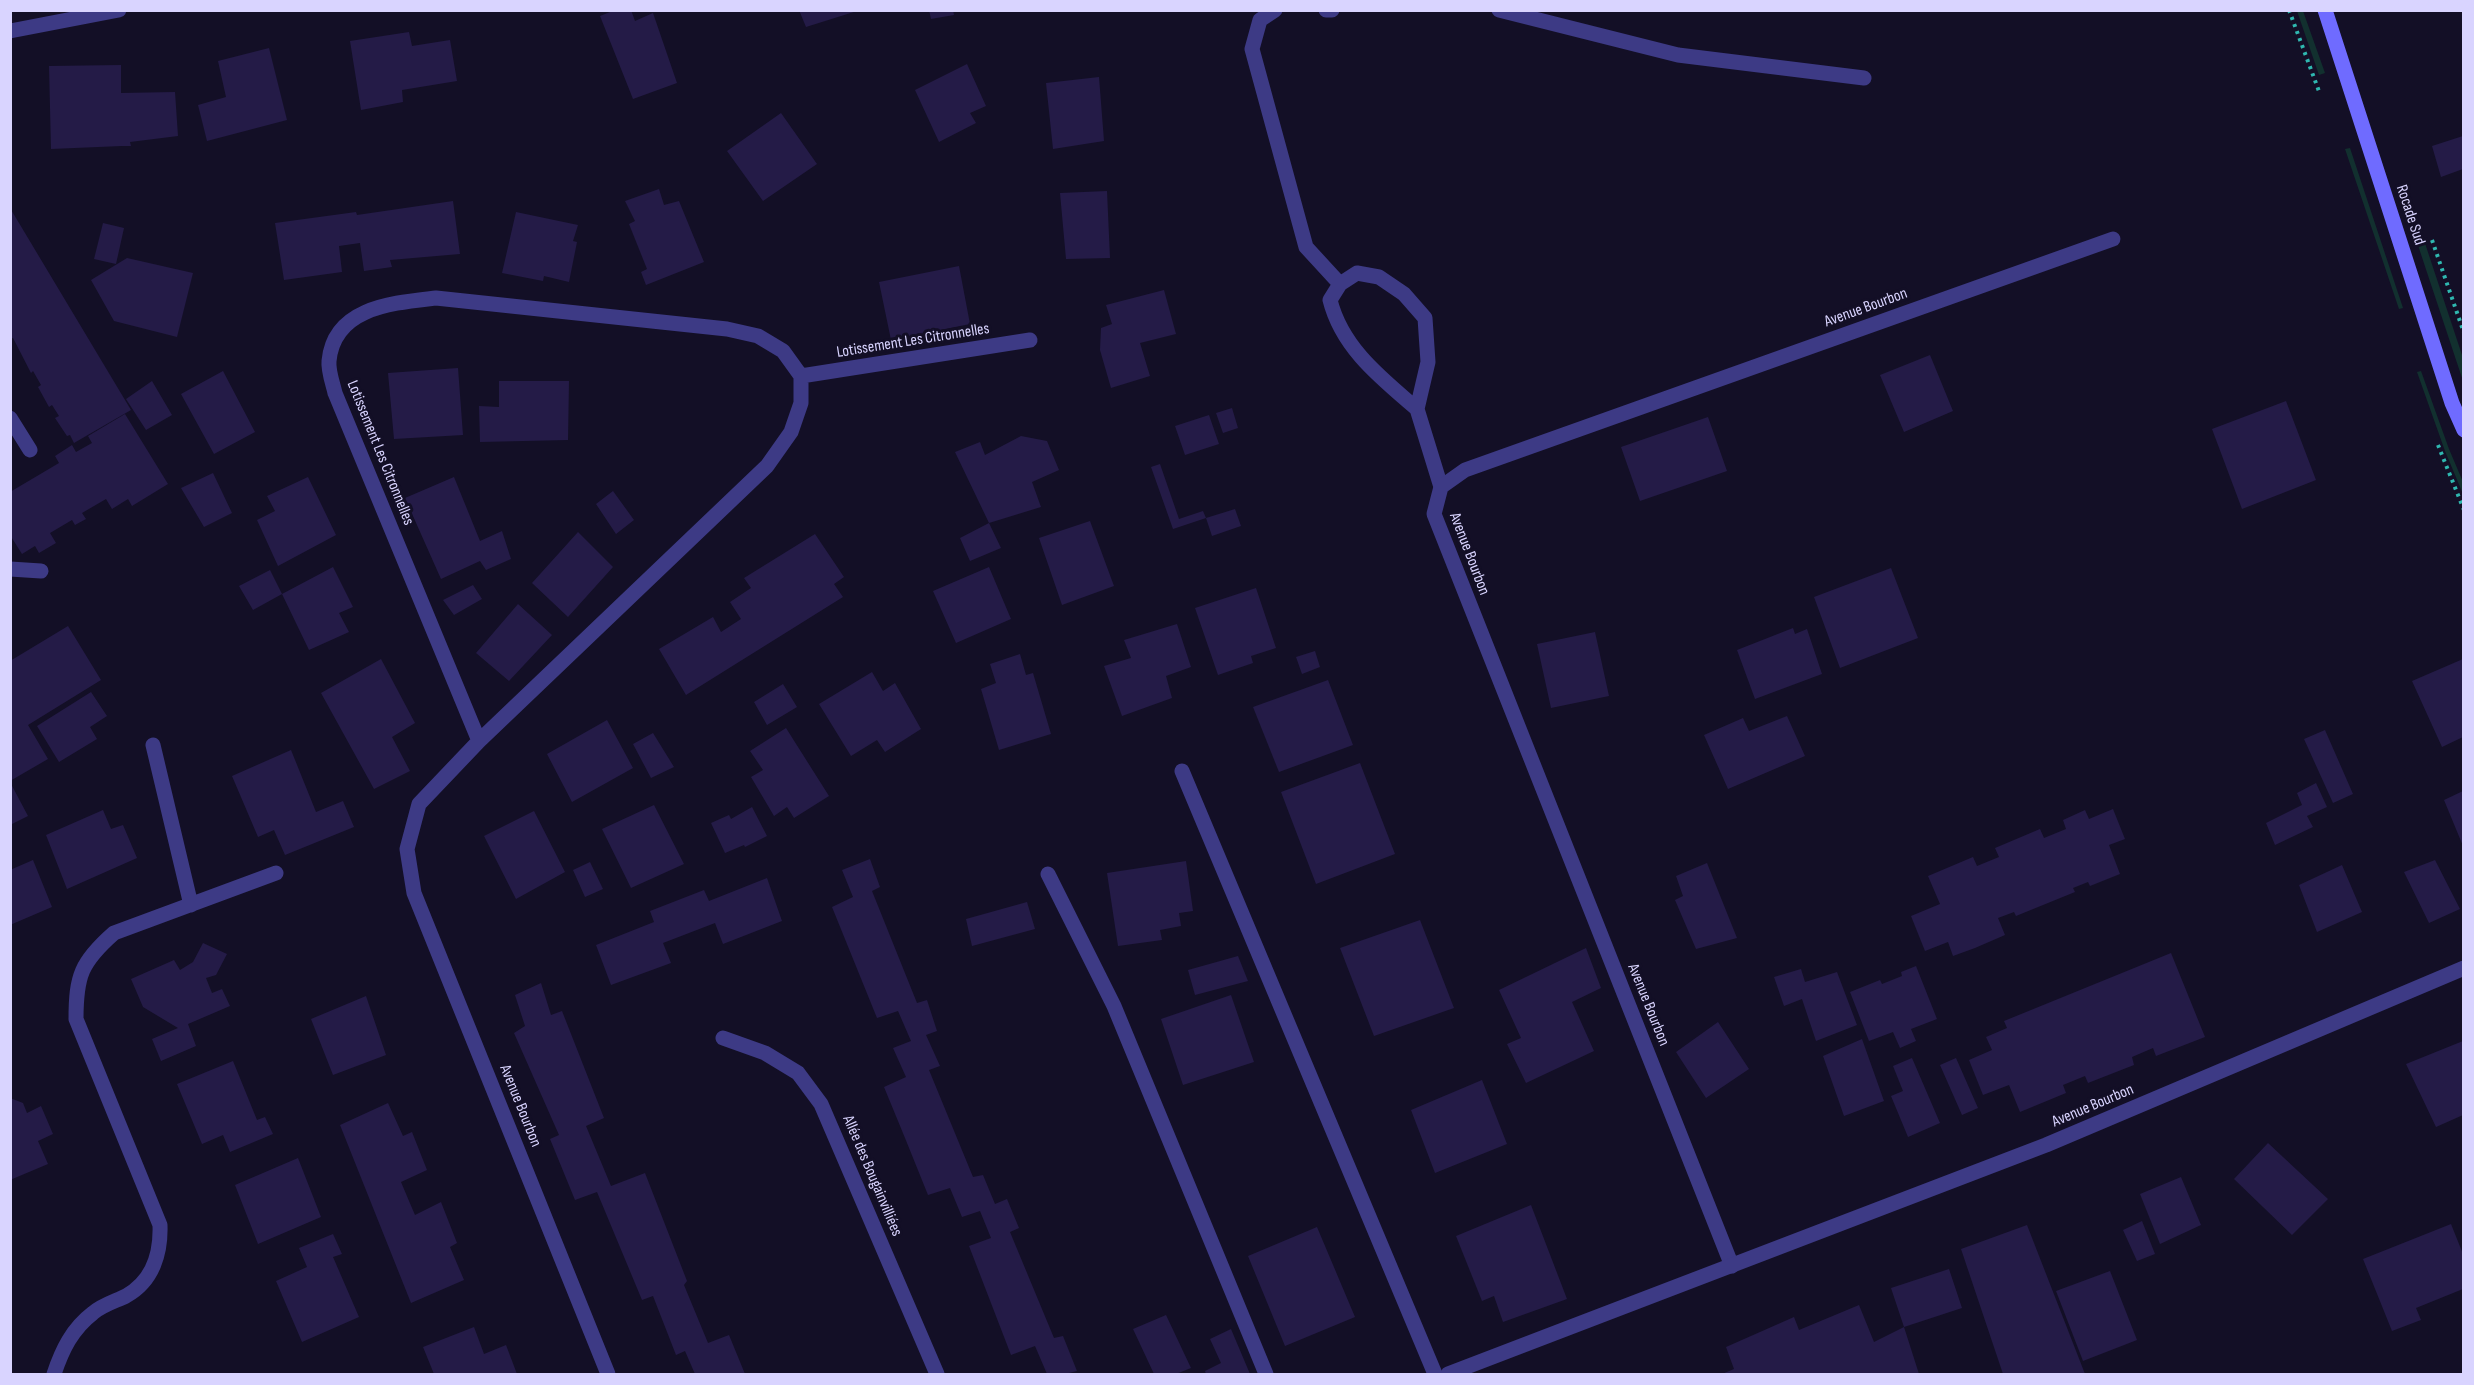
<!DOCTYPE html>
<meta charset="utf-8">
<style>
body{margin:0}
#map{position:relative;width:2474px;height:1385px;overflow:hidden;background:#130f26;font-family:"Sofia Sans Condensed",sans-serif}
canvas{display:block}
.frame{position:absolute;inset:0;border:12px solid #d9d4ff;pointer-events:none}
</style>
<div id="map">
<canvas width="2474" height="1385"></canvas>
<div class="frame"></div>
</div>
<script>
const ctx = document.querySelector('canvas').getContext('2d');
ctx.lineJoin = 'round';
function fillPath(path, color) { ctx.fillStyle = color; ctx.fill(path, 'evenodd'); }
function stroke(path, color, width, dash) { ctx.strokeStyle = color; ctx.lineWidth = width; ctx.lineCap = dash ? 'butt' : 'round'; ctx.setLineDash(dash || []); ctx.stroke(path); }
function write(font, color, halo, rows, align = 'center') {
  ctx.font = font + ' "Sofia Sans Condensed",sans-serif'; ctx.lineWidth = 6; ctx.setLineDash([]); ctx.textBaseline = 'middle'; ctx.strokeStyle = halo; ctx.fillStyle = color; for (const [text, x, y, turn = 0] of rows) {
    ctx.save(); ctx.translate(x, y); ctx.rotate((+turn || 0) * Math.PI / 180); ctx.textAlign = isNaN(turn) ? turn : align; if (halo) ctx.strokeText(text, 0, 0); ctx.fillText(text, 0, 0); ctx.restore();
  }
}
fillPath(new Path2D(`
 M2297 11H2303L2325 73 2319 75Z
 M2350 148 2403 308 2399 309 2345 149Z
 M2410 198 2463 358V381L2403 200Z
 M2421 371 2449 449 2463 482V494L2445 451 2417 372Z`), '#12302f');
fillPath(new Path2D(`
 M615 10H631L635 21 653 13 677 83 633 99 600 16Z
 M799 10H856L857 11 806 27Z
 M929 10H953L954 15 931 19Z
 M409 32 412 46 450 40 457 81 402 90 403 102 361 110 350 41Z
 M269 48 287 120 207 141 198 105 226 97 218 61Z
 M967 64 986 106 970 113 976 123 939 142 915 90Z
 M121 65V93L175 92 178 136 130 142 131 146H122L51 149 49 66Z
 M1099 77 1104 141 1053 149 1046 83Z
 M781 113 817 164 763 201 727 151Z
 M2463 136V169L2441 177 2432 146Z
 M659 189 664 205 679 201 704 262 646 285 641 272 647 269 629 224 635 221 625 201Z
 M1107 191 1110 258 1066 259 1060 193Z
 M453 201 460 254 390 260 392 267 364 271 360 243 339 246 342 272 284 280 275 223 356 212 357 215Z
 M10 208 131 410 74 443 70 435 67 436 55 418 59 416 52 405 49 407 38 387 41 385 33 371 31 373 13 338 10 339Z
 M516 212 578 225 573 241 577 242 569 282 544 276 543 281 502 273Z
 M103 223 124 228 116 264 94 259Z
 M127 258 193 273 177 337 114 321 91 280Z
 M959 266 970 324 891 340 879 282Z
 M1164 290 1176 334 1140 343 1150 376 1111 388 1100 350 1101 328 1112 324 1106 305Z
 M1930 355 1953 411 1904 432 1880 375Z
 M458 368 463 435 394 439 388 373Z
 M223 371 255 432 214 454 181 394Z
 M152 381 172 415 146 430 126 399Z
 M499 381H569L568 440 480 442 479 406 499 407Z
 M2286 401 2316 480 2242 509 2212 429Z
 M1232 408 1238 428 1223 433 1216 413Z
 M125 414 168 484 132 506 128 499 112 509 106 499 82 513 86 519 75 525 72 520 50 533 56 543 39 553 35 546 22 554 10 535V492L59 463 55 456 72 445 76 452 92 443 88 436Z
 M1209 415 1219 444 1185 455 1175 426Z
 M1708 417 1727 471 1640 501 1621 447Z
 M1021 436 1047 441 1059 470 1032 482 1041 507 989 523 955 452 980 442 985 455Z
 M1160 464 1179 519 1203 511 1206 518 1173 529 1151 467Z
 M213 473 232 513 204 527 181 488Z
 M308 477 336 535 278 566 257 520 275 511 267 496Z
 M454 477 480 541 502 531 511 559 486 570 480 561 441 579 405 498Z
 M613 491 634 520 616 534 596 504Z
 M1235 509 1241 526 1212 536 1206 518Z
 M1090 521 1114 586 1062 605 1039 538Z
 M989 523 1001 548 970 561 960 538Z
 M578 532 613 567 568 617 532 583Z
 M815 534 844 577 834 584 843 597 686 695 659 649 713 617 721 632 741 619 730 602 751 588 744 578Z
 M333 567 353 607 339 613 349 632 309 650 282 594Z
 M989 567 1011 619 956 643 933 591Z
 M1891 568 1918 638 1840 668 1814 597Z
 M270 570 282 594 253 610 239 586Z
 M473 585 482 599 454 615 443 600Z
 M1256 588 1276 648 1251 656 1253 663 1218 675 1195 608Z
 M518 604 552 635 509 681 476 653Z
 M1177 624 1191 667 1166 676 1172 698 1122 716 1104 666 1131 658 1124 640Z
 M68 626 101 680 28 725 48 759 10 781V661Z
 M1793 628 1795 634 1807 629 1822 674 1755 699 1737 650Z
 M1595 632 1609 696 1551 708 1537 644Z
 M1315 651 1320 667 1302 674 1296 657Z
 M1020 654 1026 675 1033 673 1051 734 999 750 981 689 996 683 990 664Z
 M381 659 415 723 392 737 410 771 374 789 321 693Z
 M2463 659V737L2442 747 2412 681Z
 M872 672 883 691 895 683 921 729 885 752 877 740 851 756 819 704Z
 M1328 680 1353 745 1279 772 1253 707Z
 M783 684 797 707 767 725 754 702Z
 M91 692 107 716 90 727 97 739 59 762 37 726Z
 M1787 716 1805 756 1728 789 1704 735 1743 718 1749 731Z
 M607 720 633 768 572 802 547 754Z
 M786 728 829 796 794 818 787 807 774 816 751 777 763 770 750 751Z
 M2325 730 2353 794 2333 803 2304 739Z
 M653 733 674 767 651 778 633 744Z
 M291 750 316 812 343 801 354 827 285 855 274 830 258 837 232 776Z
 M1360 763 1395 854 1316 884 1281 792Z
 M10 782 28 816 10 825Z
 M2316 783 2327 807 2307 816 2313 827 2275 845 2266 823 2302 805 2297 793Z
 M2463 791V846L2444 800Z
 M654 805 684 864 631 888 602 829Z
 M752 807 767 836 745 847 744 845 725 853 711 823 729 815 731 819Z
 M2113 809 2125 839 2109 845 2120 874 2090 886 2088 882 2073 888 2075 892 2016 916 2014 912 1998 918 2005 935 1975 948 1953 956 1948 942 1925 951 1911 916 1940 904 1928 876 1973 857 1977 866 1999 857 1995 848 2040 829 2044 838 2066 829 2063 820 2085 810 2089 819Z
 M103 810 111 829 123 825 137 858 67 889 46 835Z
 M534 811 565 872 516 899 484 836Z
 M870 859 880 887 872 891 917 1003 927 1000 937 1031 926 1035 940 1066 929 1070 973 1177 983 1175 995 1204 1007 1199 1019 1228 1010 1232 1054 1338 1063 1336 1077 1371 1065 1374H1047L1035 1346 1011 1355 969 1246 991 1238 980 1211 962 1217 950 1188 928 1195 905 1138 884 1087 906 1077 893 1048 911 1041 898 1011 877 1018 832 907 853 897 842 870Z
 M33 860 52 907 10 925V870Z
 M2435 860 2460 909 2429 923 2404 872Z
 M1186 861 1193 911 1179 913 1181 926 1160 930 1162 940 1118 946 1107 873Z
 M590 862 603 889 585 897 573 870Z
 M1707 863 1737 938 1696 949 1675 900 1683 896 1676 876Z
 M2342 865 2362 912 2317 932 2299 885Z
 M767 878 782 921 723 944 715 923 663 943 671 963 611 985 596 945 654 922 650 911 704 890 709 901Z
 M1027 902 1035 929 972 946 966 919Z
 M1420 920 1454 1008 1374 1036 1340 948Z
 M203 943 227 954 216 975 206 978 212 993 222 989 230 1006 188 1024 196 1046 161 1061 152 1039 178 1028 143 1007 131 979 174 960 180 970 193 962Z
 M1586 948 1601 988 1572 1002 1594 1051 1526 1083 1507 1044 1521 1038 1499 990Z
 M2171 953 2205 1037 2156 1056 2153 1048 2132 1057 2134 1065 2088 1083 2085 1076 2063 1085 2066 1093 2020 1112 2009 1085 1983 1095 1969 1060 1992 1050 1986 1037 2007 1028 2004 1021Z
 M1238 956 1248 981 1195 995 1188 970Z
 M1916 966 1937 1019 1911 1029 1916 1041 1900 1048 1893 1032 1869 1041 1850 992 1880 980 1882 984 1902 976 1901 972Z
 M1801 969 1805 982 1837 972 1857 1025 1816 1041 1802 999 1784 1006 1774 977Z
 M541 983 551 1015 562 1011 604 1118 586 1126 611 1186 645 1173 687 1281 684 1285 708 1343 729 1335 745 1374H695L685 1351 676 1355 653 1296 642 1300 597 1192 575 1200 550 1139 559 1135 514 1033 525 1026 515 995Z
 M1231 995 1254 1062 1183 1085 1161 1019Z
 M366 996 386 1055 333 1075 311 1019Z
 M1718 1022 1749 1069 1706 1098 1676 1052Z
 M1862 1039 1884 1101 1844 1116 1823 1056Z
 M2463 1041V1115L2436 1127 2406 1064Z
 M1912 1058 1940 1123 1908 1137 1891 1096 1903 1091 1893 1066Z
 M1956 1058 1978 1108 1962 1115 1940 1065Z
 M233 1061 257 1120 265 1117 273 1134 230 1152 223 1135 202 1144 177 1084Z
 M1482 1080 1507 1144 1435 1173 1411 1110Z
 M10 1098 23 1103 27 1113 41 1106 53 1134 38 1141 48 1164 10 1180Z
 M388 1103 403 1136 412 1132 427 1170 401 1182 409 1201 415 1215 441 1202 457 1243 450 1247 464 1280 411 1303 340 1125Z
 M2268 1143 2328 1199 2292 1235 2234 1179Z
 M298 1158 321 1217 258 1244 235 1185Z
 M2181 1177 2201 1225 2160 1244 2140 1194Z
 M1531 1205 1567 1299 1503 1322 1494 1296 1482 1301 1456 1236Z
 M2142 1221 2155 1254 2137 1261 2123 1230Z
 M2451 1224 2463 1254V1289L2416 1308 2421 1320 2392 1331 2363 1259Z
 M2027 1225 2085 1374H2003L1961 1249Z
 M1317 1227 1355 1317 1285 1346 1248 1256Z
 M333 1234 342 1254 333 1257 359 1317 302 1342 276 1281 307 1267 299 1248Z
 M1949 1269 1962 1308 1904 1327 1891 1288Z
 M2110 1271 2137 1340 2083 1361 2056 1291Z
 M1859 1305 1874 1342 1904 1327 1919 1374H1722L1734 1369 1726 1347 1794 1317 1799 1330Z
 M1166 1315 1191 1368 1176 1374H1154L1133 1329Z
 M474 1327 484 1354 506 1345 517 1374H434L423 1347Z
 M1231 1329 1250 1374H1206L1205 1371 1221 1363 1210 1339Z`), '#241b47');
stroke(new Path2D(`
 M2289 10 2320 94
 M2432 240 2464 333
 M2438 445 2464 510`), '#2fb8b0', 4, [3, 4.5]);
stroke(new Path2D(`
 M1275 10 1260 20 1252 49 1306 247 1340 284
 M1326 10H1332
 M1499 10 1678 55 1864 78
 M1417 409C1381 378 1342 348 1330 300L1340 284 1357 273 1379 277 1404 294 1425 318 1428 362 1417 409 1441 487
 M10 418 30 450
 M10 569 41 571
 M153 745 191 905
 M1182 771 1435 1374
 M1048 874 1114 1006 1266 1374
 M723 1038 765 1053 798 1073 821 1104 937 1374
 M54 1374C62 1350 72 1329 93 1313 102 1305 116 1301 126 1296 153 1281 161 1253 160 1225L76 1019C76 976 81 962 114 933L276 873`), '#3d3a85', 15);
stroke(new Path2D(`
 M10 31 119 10
 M801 376 1030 340
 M479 741 335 393C333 384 328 371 329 361 334 307 393 303 436 298L727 329 758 336 783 351 801 376V403L791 432 767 466 479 741 419 804 407 849 414 893 608 1374
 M1732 1266 1434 514 1441 487 1465 470 2113 239`), '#3d3a85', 15);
stroke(new Path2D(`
 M1448 1374 2046 1145 2464 968`), '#3d3a85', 15);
stroke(new Path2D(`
 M2325 10 2452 403 2464 430`), '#6f6bff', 15);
write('16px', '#d9d4ff', '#130f26', [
 ["Rocade Sud",2410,215,72],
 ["Avenue Bourbon",1866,308,-20],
 ["Lotissement Les Citronnelles",913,341,-9],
 ["Lotissement Les Citronnelles",380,453,68],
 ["Avenue Bourbon",1469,554,69],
 ["Avenue Bourbon",1648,1005,68],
 ["Avenue Bourbon",520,1106,68],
 ["Avenue Bourbon",2093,1106,-23],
 ["Allée des Bougainvilliées",872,1176,67]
]);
</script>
